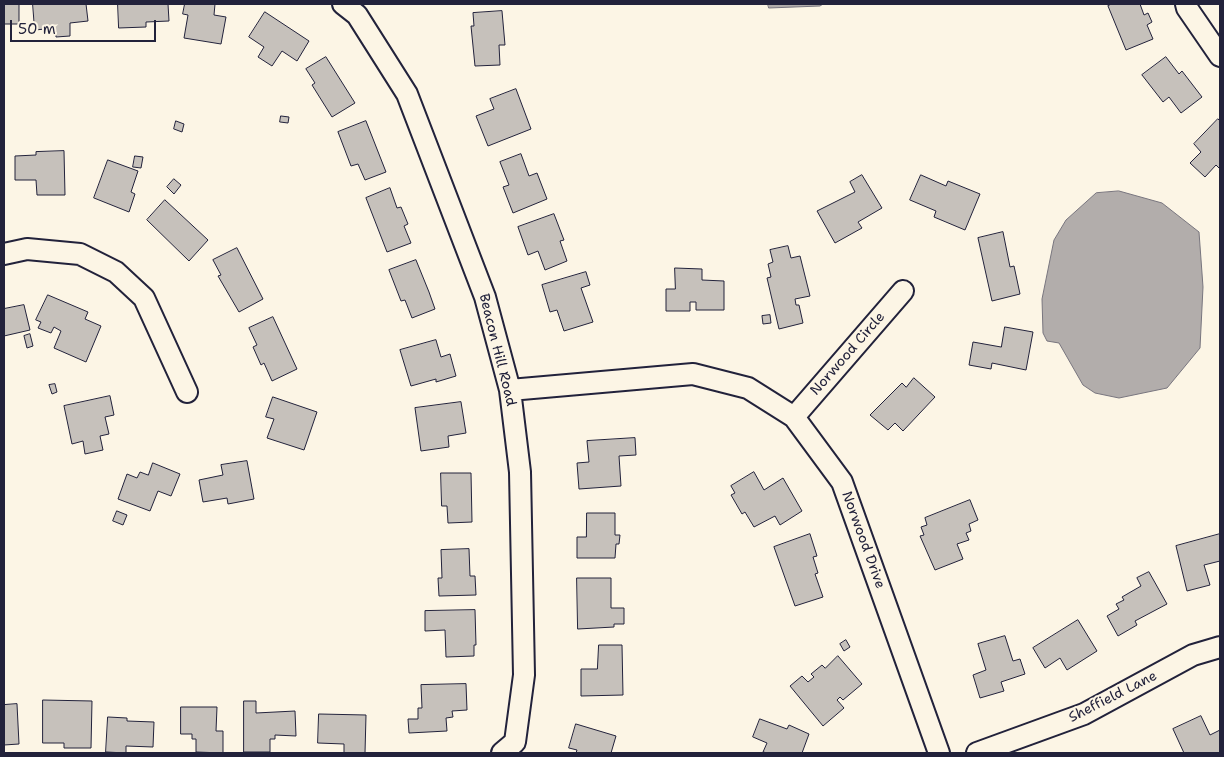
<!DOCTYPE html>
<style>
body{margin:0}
#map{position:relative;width:1224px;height:757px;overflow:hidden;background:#fcf5e5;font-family:"Shantell Sans",sans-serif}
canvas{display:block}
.frame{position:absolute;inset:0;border:5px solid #22223b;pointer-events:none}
.scale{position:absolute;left:10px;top:20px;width:146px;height:22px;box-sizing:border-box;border:2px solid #22223b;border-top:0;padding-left:6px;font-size:15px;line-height:18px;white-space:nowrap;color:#22223b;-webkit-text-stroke:4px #fcf5e5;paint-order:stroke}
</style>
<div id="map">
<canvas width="1224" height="757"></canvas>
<div class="frame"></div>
<div class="scale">50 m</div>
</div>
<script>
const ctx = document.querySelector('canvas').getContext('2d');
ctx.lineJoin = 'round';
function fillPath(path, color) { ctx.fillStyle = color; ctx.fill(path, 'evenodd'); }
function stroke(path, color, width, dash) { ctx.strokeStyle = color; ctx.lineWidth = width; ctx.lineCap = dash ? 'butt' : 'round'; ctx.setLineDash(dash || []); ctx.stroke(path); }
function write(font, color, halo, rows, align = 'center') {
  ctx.font = font + ' "Shantell Sans",sans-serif'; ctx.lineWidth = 4; ctx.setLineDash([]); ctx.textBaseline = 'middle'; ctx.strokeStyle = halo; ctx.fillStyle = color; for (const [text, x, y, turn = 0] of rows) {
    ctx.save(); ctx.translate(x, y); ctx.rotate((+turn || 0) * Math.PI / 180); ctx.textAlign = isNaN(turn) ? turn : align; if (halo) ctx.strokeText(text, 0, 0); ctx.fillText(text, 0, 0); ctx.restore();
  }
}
const water = new Path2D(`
 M768 4H823L820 6 769 8Z
 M1119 191 1162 203 1199 232 1203 287 1200 348 1167 388 1119 398 1095 393 1083 385 1059 343 1047 341 1043 333 1042 299 1054 240 1066 220 1096 193Z`);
fillPath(water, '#b2adab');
stroke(water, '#78757e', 1);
const building = new Path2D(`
 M4 4H19V24H4Z
 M33 4H86L88 21 70 23V36L56 37 55 28 35 30Z
 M118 4H168L169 21 146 22V27L119 28Z
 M185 4H215L214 15 226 17 221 44 184 38 188 15 183 14Z
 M1112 4H1140L1144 15 1148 13 1152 22 1147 25 1153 39 1126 50 1108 6Z
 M502 11 505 45H499L500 65 475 66 471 26H474L473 13Z
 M265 12 309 41 297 61 282 51 272 66 258 57 264 47 249 37Z
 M326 57 355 103 332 117 312 85 315 83 306 69Z
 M1166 57 1179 74 1182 71 1202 97 1181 113 1169 97 1163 102 1142 75Z
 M516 89 531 129 488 146 476 116 494 109 490 99Z
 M281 116 289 117 288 123 280 122Z
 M1218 119 1220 121V169L1216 165 1205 177 1190 163 1201 152 1194 144Z
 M176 121 184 124 182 132 174 129Z
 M366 121 386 172 365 180 358 164 351 166 338 132Z
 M64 151 65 195H37L36 180H15V156L36 155V152Z
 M521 154 529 176 537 173 547 199 513 213 503 187 509 185 500 162Z
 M135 156 143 157 141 168 133 167Z
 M108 160 138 171 131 192 135 194 129 212 94 198Z
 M862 175 882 208 858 222 862 228 835 243 817 211 855 192 850 182Z
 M921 175 946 186 948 181 980 194 965 230 934 217 936 211 910 200Z
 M174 179 181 185 174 194 167 187Z
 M390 188 397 208 401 207 408 224 404 226 411 243 387 252 366 198Z
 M165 200 208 240 189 261 147 220Z
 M554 214 564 240 560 241 567 261 545 270 538 251 528 255 518 227Z
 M1003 232 1010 267 1014 266 1020 294 992 301 978 238Z
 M788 246 791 258 800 256 810 296 795 299 796 305H799L803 323 779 329 767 278 771 277 768 264 773 262 770 250Z
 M237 248 263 299 239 312 218 276 221 275 213 260Z
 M416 260 429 292 435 309 412 318 405 300 401 301 389 270Z
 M675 268 702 269V280L724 281V310H696V302H690V311H666V289H675Z
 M586 272 590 285 581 288 593 322 564 331 557 310 550 312 542 285Z
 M48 295 88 312 85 319 101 326 86 362 54 348 61 331 54 327 51 333 38 328 41 322 36 320Z
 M24 305 30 330 4 336V309Z
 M770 315 771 323 763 324 762 316Z
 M273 317 297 369 272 381 264 363 261 365 253 347 257 345 249 328Z
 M1005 327 1033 332 1026 370 992 363 991 369 969 365 973 342 1001 347Z
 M30 334 33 346 27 348 24 336Z
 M436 340 441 357 450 354 456 376 436 382V379L411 386 400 350Z
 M914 378 935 397 903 431 895 423 888 430 870 415 902 383 906 387Z
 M55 384 57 392 52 394 49 385Z
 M110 396 114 415 105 417 109 434 100 436 103 450 85 454 83 441 72 444 64 406Z
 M273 397 317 412 304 450 267 438 274 419 266 417Z
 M461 402 466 433 448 436 449 447 421 451 415 408Z
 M635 438 636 455 619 456 621 486 579 489 577 463 589 462 587 441Z
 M247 461 254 499 228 504 227 498 203 502 199 480 223 475 221 465Z
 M153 463 180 474 171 496 158 491 150 511 118 499 127 474 137 478 140 472 148 475Z
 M754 472 764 490 783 478 802 511 780 525 775 516 754 527 745 512 742 514 731 495 735 493 731 486Z
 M441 473H471L472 522 448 523 447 506H442Z
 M970 500 978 520 969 524 971 531 966 533 969 540 957 544 963 559 935 570 920 536 924 535 921 527 927 525 925 518Z
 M117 511 127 515 123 525 113 521Z
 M587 513H615V535H620L619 544H616L615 558H577V537H586Z
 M810 534 817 556 813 557 818 573 815 574 823 597 795 606 774 547Z
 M1220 534V561L1204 565 1210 585 1187 591 1176 546Z
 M469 549 470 576H475L476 595 439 596 438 578H442L441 550Z
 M1149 572 1167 604 1135 621 1137 625 1118 636 1107 616 1119 609 1116 604 1124 600 1122 597 1141 586 1137 578Z
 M577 578H611V608H624V624H614V627L578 629Z
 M475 610 476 645H474V656L446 657 445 630 425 631V611Z
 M1078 620 1097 651 1067 670 1060 658 1045 668 1033 648Z
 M1005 636 1013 661 1020 659 1025 674 1001 682 1004 691 980 698 973 675 986 670 978 644Z
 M846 640 850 647 844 651 840 644Z
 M599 645H622L623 695 581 696V669H597Z
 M838 656 862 684 843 700 840 697 837 700 844 708 823 726 790 686 802 676 808 682 814 677 811 674 822 665 825 668Z
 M466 684 467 710 452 711 453 717 446 718 447 731 409 733 408 719H418V708H422L421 685Z
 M43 700 92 701 91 748H64V743H43Z
 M244 701H256V713L295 711 296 736 275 735V739H270V752H244Z
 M17 704 19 744 4 745V705Z
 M181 707H217L216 731H223V753L196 752V739H192V734H181Z
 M319 714 366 715 365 753H344V744L318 743Z
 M1201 716 1210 735 1220 730V753H1184L1173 729Z
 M108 717 127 718V721L154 722 153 747 126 746V753L106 752Z
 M760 719 787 729 789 725 809 734 802 753H768L763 752 767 743 753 737Z
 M576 724 616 736 611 753H576L577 750 569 748Z`);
fillPath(building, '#c6c1bb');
stroke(building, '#22223b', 1);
const street = new Path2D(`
 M343 4 357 15 407 94 485 297 510 390 520 472 524 675 515 742 502 753
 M1186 4 1187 8 1220 56
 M4 254 27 249 80 254 116 272 144 298 187 392
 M510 390 693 374 748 388 794 417 842 482 939 753
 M794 417 903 291
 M977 753 1084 714 1193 655 1220 647`);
stroke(street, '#22223b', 24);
stroke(street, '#fcf5e5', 20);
write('14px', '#22223b', '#fcf5e5', [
 ["Beacon Hill Road",497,350,76],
 ["Norwood Circle",848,354,-49],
 ["Norwood Drive",863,540,70],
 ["Sheffield Lane",1113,697,-27]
]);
</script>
